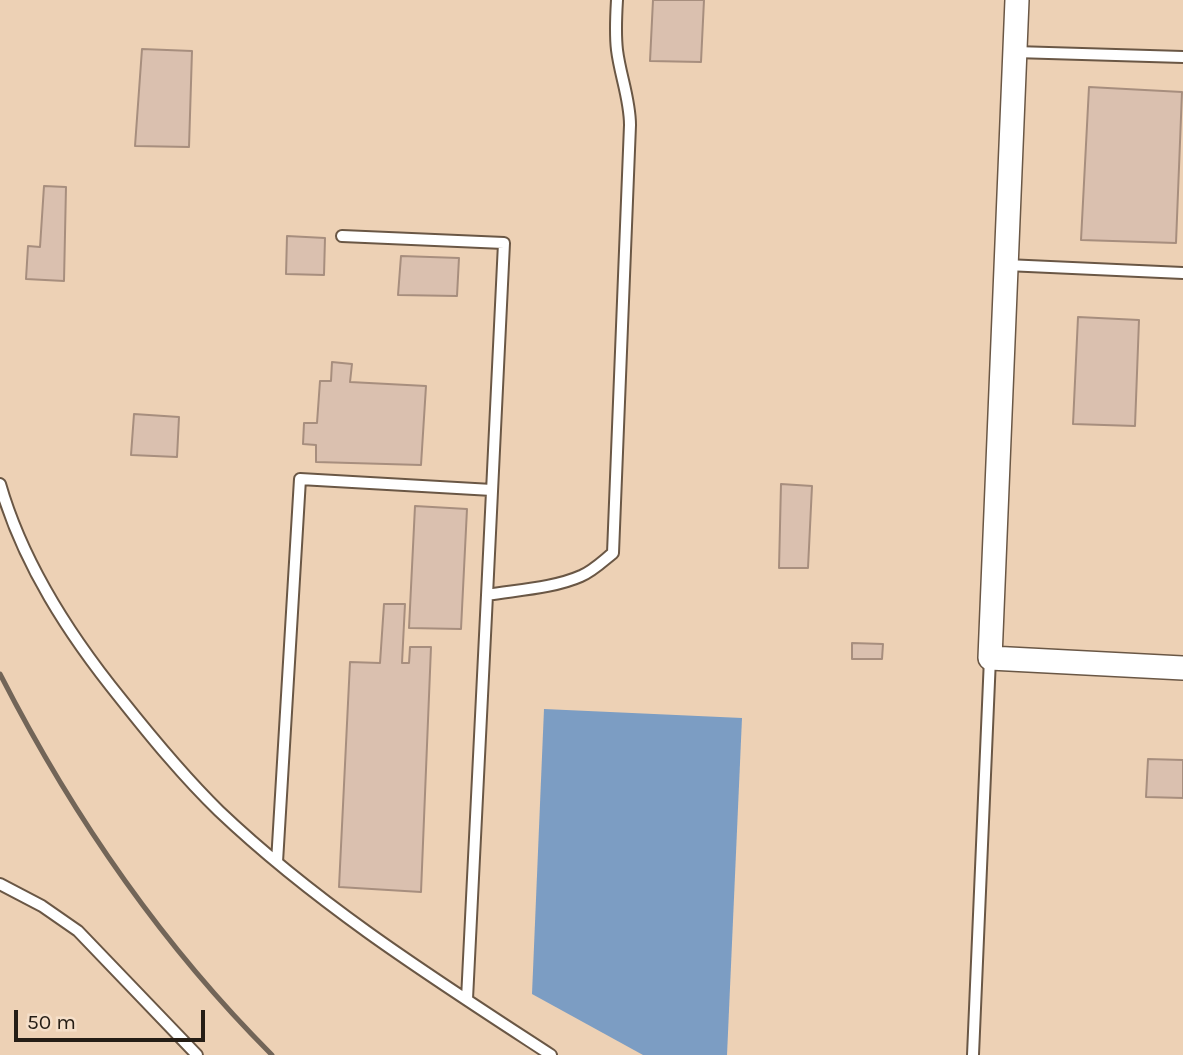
<!DOCTYPE html>
<style>
body{margin:0}
#map{position:relative;width:1183px;height:1055px;overflow:hidden;background:#f5dfc9;font-family:Karla,sans-serif}
canvas{display:block}
.scale{position:absolute;left:14px;top:1010px;width:191px;height:32px;box-sizing:border-box;border:4px solid #251d15;border-top:0;padding-left:9px;font-size:21px;line-height:24px;white-space:nowrap;color:#251d15;-webkit-text-stroke:5px #f5dfc9;paint-order:stroke}
</style>
<div id="map">
<canvas width="1183" height="1055"></canvas>
<div class="scale">50 m</div>
</div>
<script>
const ctx = document.querySelector('canvas').getContext('2d');
ctx.lineJoin = 'round';
function fillPath(path, color) { ctx.fillStyle = color; ctx.fill(path, 'evenodd'); }
function stroke(path, color, width, dash) { ctx.strokeStyle = color; ctx.lineWidth = width; ctx.lineCap = dash ? 'butt' : 'round'; ctx.setLineDash(dash || []); ctx.stroke(path); }
fillPath(new Path2D(`
 M0 0H1183V1055H0Z`), '#edd1b5');
fillPath(new Path2D(`
 M544 709 742 718 727 1055H643L532 994Z`), '#7c9dc3');
const building = new Path2D(`
 M653 0H704L701 62 650 61Z
 M142 49 192 51 189 147 135 146Z
 M1089 87 1182 92 1176 243 1081 240Z
 M44 186 66 187 64 281 26 279 28 246 40 247Z
 M287 236 325 238 324 275 286 274Z
 M401 256 459 258 457 296 398 295Z
 M1078 317 1139 320 1135 426 1073 424Z
 M332 362 352 364 350 382 426 386 421 465 316 462V445L303 444 304 423H317L320 381H331Z
 M134 414 179 417 177 457 131 455Z
 M781 484 812 486 808 568H779Z
 M415 506 467 509 461 629 409 628Z
 M384 604H405L402 663H409L410 647H431L421 892 339 887 350 662 380 663Z
 M852 643 883 644 882 659H852Z
 M1148 759 1183 760V798L1146 797Z`);
fillPath(building, '#dac0af');
stroke(building, '#a78e7e', 2);
const service = new Path2D(`
 M1015 52 1183 57
 M342 236 504 243 487 595
 M1006 265 1183 273
 M0 484C23 564 69 635 121 699 152 738 183 776 219 811 319 906 436 980 551 1055
 M277 862 300 479 492 490
 M0 884 42 906 78 931 197 1055
 M467 999 487 595C517 590 554 588 581 576 593 571 603 561 613 553L630 125C630 99 620 75 617 50 615 33 616 17 617 0
 M973 1055 990 658`);
const minor = new Path2D(`
 M1017 0 990 658 1183 668`);
stroke(service, '#6a5745', 14);
stroke(minor, '#6a5745', 26);
stroke(service, '#fff', 10);
stroke(minor, '#fff', 23);
stroke(new Path2D(`
 M0 674C71 813 161 944 272 1055`), '#726558', 5);
</script>
